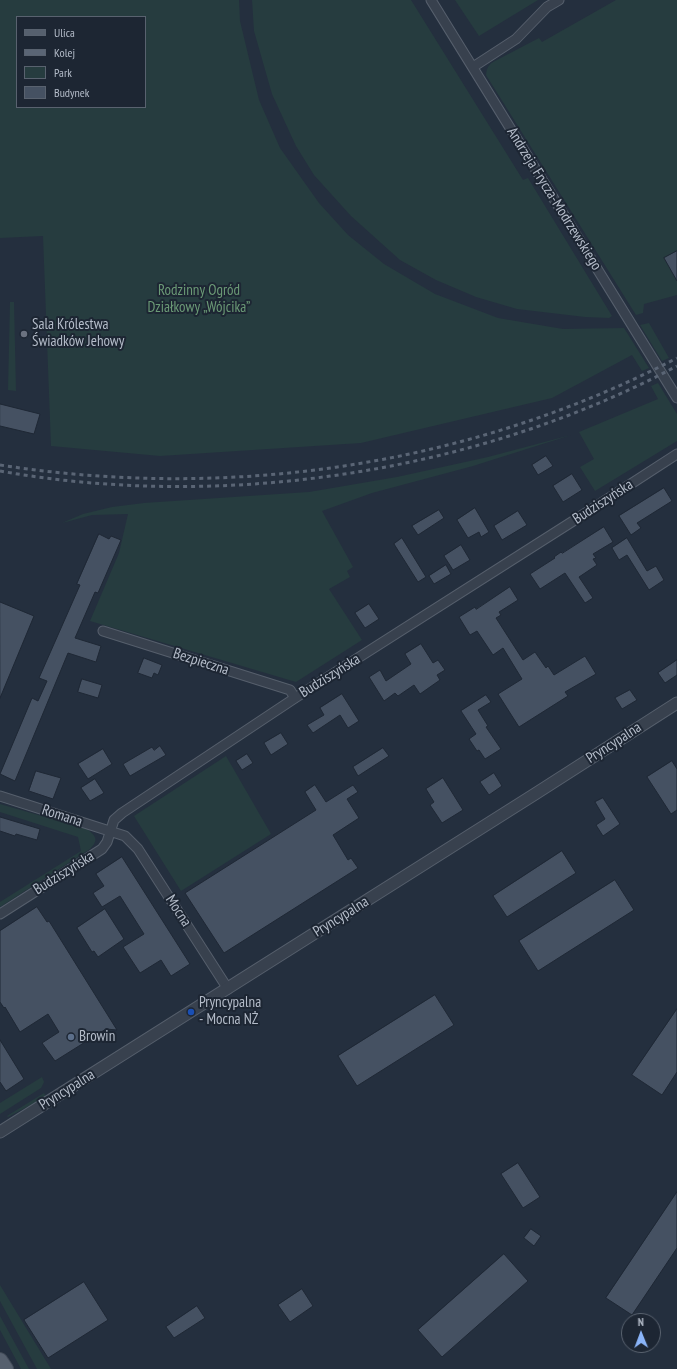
<!DOCTYPE html>
<meta charset="utf-8">
<style>
body{margin:0}
#map{position:relative;width:677px;height:1369px;overflow:hidden;background:#242f3e;font-family:"PT Sans Narrow",sans-serif}
canvas{display:block}
.legend{position:absolute;left:16px;top:16px;width:130px;height:92px;box-sizing:border-box;background:#1d2633;border:1px solid #59626f;margin:0;padding:5px 7px;list-style:none;font-size:12px;color:#b4bcc9}
.legend li{display:flex;align-items:center;gap:8px;height:20px}
.legend b{width:20px;border:1px solid #59626f}
.north{position:absolute;left:621px;top:1313px;width:40px;height:40px;box-sizing:border-box;background:#1d2633;border:1px solid #59626f;border-radius:50%;rotate:359deg;font-size:11px;font-weight:700;line-height:16px;text-align:center;color:#b4bcc9}
.north::after{content:'';display:block;margin:auto;width:14px;height:18px;background:#8ab4f8;clip-path:polygon(50% 0,100% 100%,50% 72%,0 100%)}
</style>
<div id="map">
<canvas width="677" height="1369"></canvas>
<ul class="legend">
<li><b style="height:5px;background:#56606e"></b>Ulica</li>
<li><b style="height:5px;background:#5a6575"></b>Kolej</li>
<li><b style="height:11px;background:#263c3f"></b>Park</li>
<li><b style="height:11px;background:#455162"></b>Budynek</li>
</ul>
<div class="north">N</div>
</div>
<script>
const ctx = document.querySelector('canvas').getContext('2d');
ctx.lineJoin = 'round';
function fillPath(path, color) { ctx.fillStyle = color; ctx.fill(path, 'evenodd'); }
function stroke(path, color, width, dash) { ctx.strokeStyle = color; ctx.lineWidth = width; ctx.lineCap = dash ? 'butt' : 'round'; ctx.setLineDash(dash || []); ctx.stroke(path); }
function write(font, color, halo, rows, align = 'center') {
  ctx.font = font + ' "PT Sans Narrow",sans-serif'; ctx.lineWidth = 4; ctx.setLineDash([]); ctx.textBaseline = 'middle'; ctx.strokeStyle = halo; ctx.fillStyle = color; for (const [text, x, y, turn = 0] of rows) {
    ctx.save(); ctx.translate(x, y); ctx.rotate((+turn || 0) * Math.PI / 180); ctx.textAlign = isNaN(turn) ? turn : align; if (halo) ctx.strokeText(text, 0, 0); ctx.fillText(text, 0, 0); ctx.restore();
  }
}
fillPath(new Path2D(`
 M0 0H239L240 21 259 100 280 148 319 203 348 235 384 264 435 294 498 318 563 329 624 328 649 368 642 371 632 355 552 398 361 443 160 456 51 446 43 236 0 238ZM17 17H145V107H17Z
 M252 0H411L523 180 528 178 612 316 609 318 585 317 517 309 476 297 436 280 400 260 351 216 314 175 296 146 272 94 254 31Z
 M455 0H538L479 36Z
 M616 0H677V295L644 304 643 313 636 315 486 75C487 67 489 64 495 61L539 38 542 42Z
 M10 302H14L16 391 8 390Z
 M649 323 669 358 662 361 640 325Z
 M658 383 677 414V441L595 491 580 467 594 459 579 432 658 399 651 386Z
 M571 435 473 466 372 493 322 511 353 567 347 571 350 577 329 589 362 640 296 682 90 621 119 553 128 514 92 515 62 523 83 514 112 507 144 503 309 492 397 477 488 457Z
 M226 756 271 834 181 891 134 816Z
 M0 804 87 829C96 836 99 840 90 849L0 907V902L81 851 78 837 0 812Z
 M42 1077 44 1082 41 1088 0 1114V1103Z
 M44 1093 46 1097 8 1117 7 1116Z
 M0 1285 51 1369H37L0 1301Z
 M0 1316 29 1369H21L0 1330Z`), '#263c3f');
const building = new Path2D(`
 M677 251V281L664 258Z
 M0 404 40 414 34 434 0 426Z
 M546 456 553 466 538 475 532 465Z
 M572 474 582 490 563 502 553 486Z
 M664 488 672 501 637 523 641 528 631 535 619 516Z
 M475 508 489 532 481 537 479 532 468 538 457 520Z
 M439 510 444 518 418 535 412 526Z
 M518 511 527 525 502 540 494 526Z
 M604 527 613 542 593 554 596 558 593 559 597 565 579 577 593 598 585 603 565 573 540 589 530 574 555 558 554 557 561 552 562 553Z
 M99 534 109 539 111 536 121 540 98 593 95 592 75 638 101 646 96 662 68 653 15 781 0 774 32 698 38 701 47 681 39 678 80 585 77 584Z
 M402 538 426 577 418 582 394 544Z
 M627 538 647 571 656 566 664 580 649 590 627 555 619 560 612 548Z
 M461 545 470 560 453 570 444 556Z
 M446 565 451 574 434 584 429 576Z
 M510 587 518 600 499 612 501 615 496 618 523 660 535 652 546 668 548 666 554 675 585 656 596 674 565 692 568 696 519 727 498 694 522 679 503 648 493 655 477 631 470 635 459 617 475 607 476 609Z
 M0 602 34 616 0 698Z
 M369 604 379 619 365 628 355 613Z
 M421 644 433 663 438 660 445 670 437 675 440 680 420 694 414 685 398 696 395 693 384 701 369 677 380 670 386 681 411 664 405 654Z
 M144 658 162 665 158 675 154 673 152 678 138 673Z
 M677 660V675L665 683 658 673Z
 M82 679 102 685 98 698 78 692Z
 M630 690 637 700 622 709 615 698Z
 M342 694 359 721 348 728 340 715 313 733 307 725 324 715 320 708Z
 M486 695 491 702 478 710 488 726 486 727 501 749 485 759 479 750 477 751 469 739 476 734 461 711Z
 M281 733 288 744 271 755 264 743Z
 M160 746 166 755 130 776 123 764 152 747 154 750Z
 M383 748 389 756 358 776 353 767Z
 M103 749 112 764 88 779 78 764Z
 M247 754 253 763 242 770 236 761Z
 M672 761 677 769V810L671 814 647 777Z
 M36 771 61 778 53 799 29 791Z
 M494 773 502 786 489 795 480 782Z
 M443 778 463 810 442 823 430 805 434 802 426 789Z
 M95 779 104 793 90 801 81 788Z
 M315 785 326 802 353 785 358 792 347 799 359 818 333 835 348 860 351 858 358 868 224 953 185 893 316 810 305 792Z
 M603 798 620 824 603 836 596 825 605 819 595 802Z
 M0 817 40 829 37 840 16 834 15 836 0 831Z
 M562 851 576 873 507 917 493 896Z
 M122 857 190 964 171 976 161 960 140 973 123 947 144 934 120 896 102 907 93 893 104 886 96 874Z
 M615 880 634 910 538 971 519 941Z
 M37 907 47 922 49 921 117 1030 106 1029 55 1061 42 1043 59 1032 48 1014 20 1032 5 1007 4 1008 0 1002V931Z
 M105 909 124 939 98 957 94 951 92 952 77 928Z
 M435 995 454 1025 357 1086 338 1056Z
 M677 1009V1072L662 1095 632 1075Z
 M0 1040 24 1079 6 1091 0 1082Z
 M518 1163 540 1197 523 1208 501 1174Z
 M677 1192V1248L632 1315 606 1298Z
 M531 1229 541 1236 534 1246 524 1238Z
 M504 1254 528 1281 442 1357 418 1330Z
 M84 1282 108 1320 48 1358 24 1320Z
 M302 1289 313 1306 290 1322 278 1305Z
 M197 1306 205 1318 174 1338 166 1327Z`);
fillPath(building, '#455162');
stroke(building, '#1f2835', 1);
const minor = new Path2D(`
 M431 0 677 398
 M473 67 516 39 547 7 559 0
 M103 631 290 690 295 698
 M0 796 125 836 138 849 228 989
 M0 914 102 849 107 842 114 820 122 813 295 698 603 502 677 454`);
const tertiary = new Path2D(`
 M0 1132 535 794 677 703`);
const primary = new Path2D(`
 M0 1360 6 1369`);
stroke(minor, '#565f6c', 11);
stroke(tertiary, '#565f6c', 13);
stroke(primary, '#414a57', 16);
stroke(minor, '#38414e', 9);
stroke(tertiary, '#38414e', 11);
stroke(primary, '#56606e', 14);
stroke(new Path2D(`
 M0 465C231 501 469 466 677 358
 M0 471C224 511 476 473 677 366`), '#5a6575', 3, [4, 4]);
for (const [x, y, r, color] of [
 [24,334,4,"#6b7280"],
 [191,1012,4,"#1a4fb4"],
 [71,1037,4,"#5c6f8a"]
]) { const dot = new Path2D(); dot.arc(x, y, r, 0, 2 * Math.PI); ctx.fillStyle = color; ctx.fill(dot); stroke(dot, '#1d2633', 1.5); }
write('15px', '#b4bcc9', '#1d2633', [
 ["Andrzeja Frycza-Modrzewskiego",554,199,58],
 ["Budziszyńska",603,502,-33],
 ["Bezpieczna",201,662,18],
 ["Budziszyńska",330,676,-32],
 ["Pryncypalna",614,743,-33],
 ["Romana",62,816,18],
 ["Budziszyńska",64,873,-32],
 ["Mocna",178,911,57],
 ["Pryncypalna",341,917,-32],
 ["Pryncypalna",67,1090,-32]
]);
write('15px', '#6b9a76', '#1d2633', [
 ["Rodzinny Ogród",199,291],
 ["Działkowy „Wójcika”",199,308]
]);
write('15px', '#b4bcc9', '#1d2633', [
 ["Sala Królestwa",32,325],
 ["Świadków Jehowy",32,342],
 ["Pryncypalna",199,1003],
 ["- Mocna NŻ",199,1020],
 ["Browin",79,1037]
], 'left');
</script>
